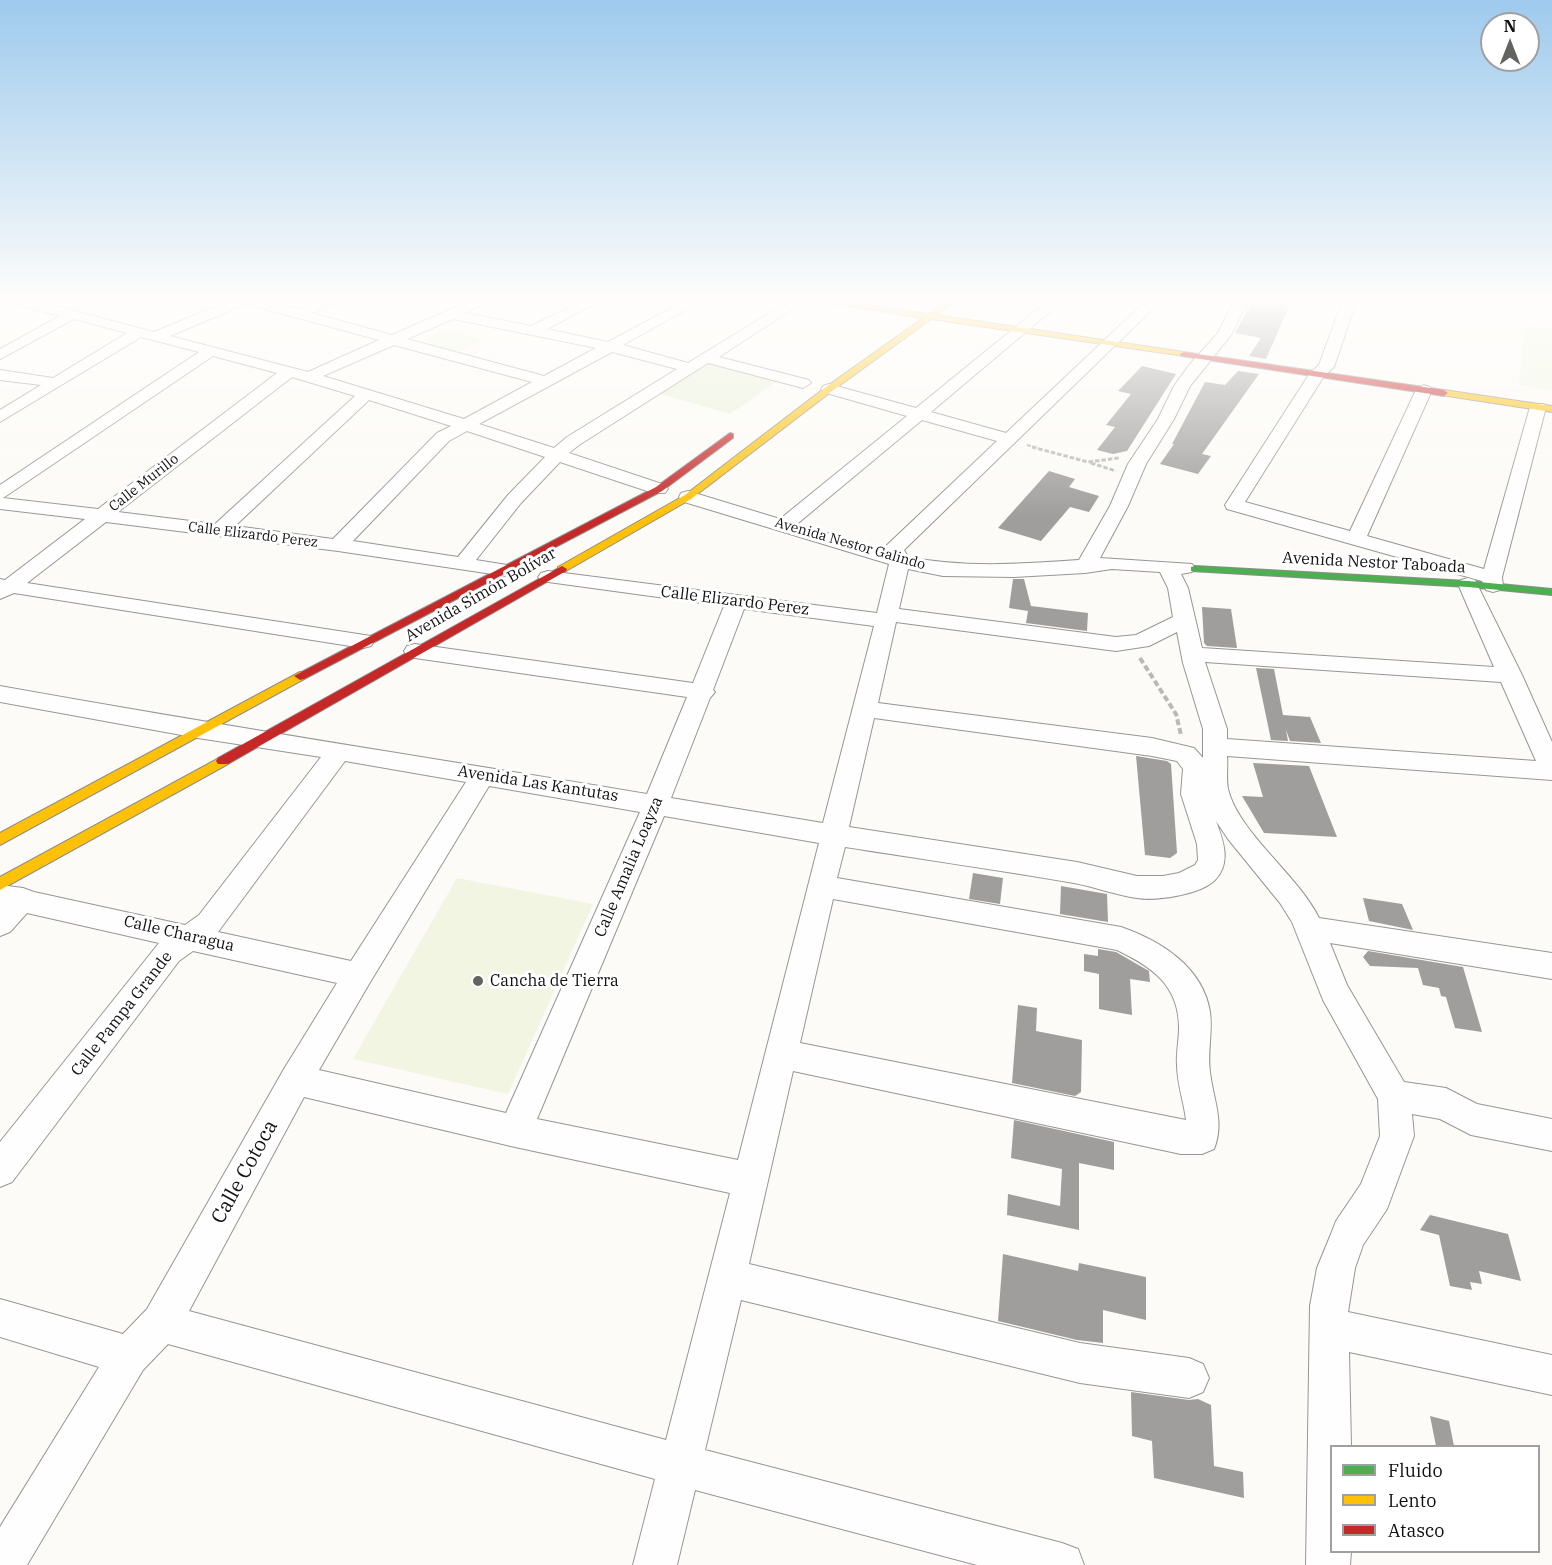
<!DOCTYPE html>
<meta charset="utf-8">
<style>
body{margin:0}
#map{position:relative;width:1552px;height:1565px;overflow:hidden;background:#fcfbf7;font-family:"IBM Plex Serif",serif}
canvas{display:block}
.legend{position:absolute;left:1330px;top:1445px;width:210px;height:108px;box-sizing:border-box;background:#fff;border:2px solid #a0a0a0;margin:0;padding:8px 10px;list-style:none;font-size:18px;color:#111}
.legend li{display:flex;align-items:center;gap:12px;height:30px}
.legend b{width:30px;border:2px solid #a0a0a0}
.north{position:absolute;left:1480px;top:12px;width:60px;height:60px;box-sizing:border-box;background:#fff;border:2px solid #a0a0a0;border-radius:50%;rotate:0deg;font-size:16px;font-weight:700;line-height:24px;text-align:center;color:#111}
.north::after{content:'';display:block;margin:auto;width:21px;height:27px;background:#636362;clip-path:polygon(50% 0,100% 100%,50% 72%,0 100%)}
</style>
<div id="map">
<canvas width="1552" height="1565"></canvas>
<ul class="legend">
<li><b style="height:8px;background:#4caf50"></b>Fluido</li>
<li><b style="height:8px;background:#ffc107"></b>Lento</li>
<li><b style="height:8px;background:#c62828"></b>Atasco</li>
</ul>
<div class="north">N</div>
</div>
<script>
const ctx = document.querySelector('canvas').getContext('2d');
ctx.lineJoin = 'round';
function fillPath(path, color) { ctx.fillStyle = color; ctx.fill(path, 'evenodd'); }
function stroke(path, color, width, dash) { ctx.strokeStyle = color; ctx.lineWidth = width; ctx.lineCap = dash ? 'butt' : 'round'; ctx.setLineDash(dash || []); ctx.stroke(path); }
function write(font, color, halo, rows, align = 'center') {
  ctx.font = font + ' "IBM Plex Serif",serif'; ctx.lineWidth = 6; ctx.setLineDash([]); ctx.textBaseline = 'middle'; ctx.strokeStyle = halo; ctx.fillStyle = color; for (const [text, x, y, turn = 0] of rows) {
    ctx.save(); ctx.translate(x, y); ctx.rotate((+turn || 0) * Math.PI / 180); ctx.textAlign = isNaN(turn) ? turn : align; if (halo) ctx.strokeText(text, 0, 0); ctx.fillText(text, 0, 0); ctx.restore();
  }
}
fillPath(new Path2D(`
 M706 363 776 382 730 414 658 393Z`), '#e9f1d8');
fillPath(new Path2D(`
 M1525 324 1552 329V391L1519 385Z
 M446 329 484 340 460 352 422 341Z
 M457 878 593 904 508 1094 353 1059Z`), '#f1f5e2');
fillPath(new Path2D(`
 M1254 299 1290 304 1266 359 1249 356 1261 338 1235 333Z
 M1142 366 1176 374 1127 451 1113 454 1097 450 1115 427 1106 425 1131 394 1118 391Z
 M1238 371 1259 374 1202 454 1211 456 1198 474 1160 464 1174 444H1172L1205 382 1225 385Z
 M1049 471 1075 479 1069 487 1099 496 1089 512 1070 507 1041 541 998 528Z
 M1013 579H1024L1031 606 1088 613 1087 631 1026 623 1028 611 1009 608Z
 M1202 607 1231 609 1237 648 1207 646 1204 643Z
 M1256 668 1274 669 1283 715 1310 717 1321 743 1290 741 1286 730 1288 741 1271 740Z
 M1136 756 1167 761 1171 764 1177 853 1170 858 1145 855Z
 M1253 763 1309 766 1337 837 1264 833 1242 796 1263 797Z
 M973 873 1003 878 1000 904 969 899Z
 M1061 886 1107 894 1108 922 1060 914Z
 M1363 898 1402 904 1413 930 1369 921Z
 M1098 949 1116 952 1149 971 1150 982 1130 979 1132 1015 1099 1009V974L1084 971V954L1098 956Z
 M1368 951 1463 967 1482 1032 1455 1028 1446 997 1441 996 1439 988 1423 985 1418 968 1370 966 1363 957Z
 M1018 1005 1037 1008 1036 1031 1082 1040 1081 1092 1075 1096 1012 1083Z
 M1014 1120 1114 1142V1170L1079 1163V1230L1007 1215 1008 1194 1060 1206 1062 1169 1011 1158Z
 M1430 1215 1508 1234 1521 1281 1479 1271 1482 1284 1470 1282 1472 1290 1450 1286 1439 1235 1420 1230Z
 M1003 1254 1078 1271 1079 1263 1146 1277V1320L1103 1310V1343L1077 1340 998 1321Z
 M1131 1392 1189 1400 1198 1399 1211 1405 1214 1466 1243 1472 1244 1498 1154 1478 1152 1441 1132 1436Z
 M1430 1416 1449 1421 1454 1446H1436Z`), '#a09e9c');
const street = new Path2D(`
 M6 299H28L154 332 234 299H259L298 309 324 299H343L341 302 312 313 392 335 474 299H492L465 313 531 326 586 299H603L547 329 608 342 688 299H705L623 345 688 363 792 299H808L719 357 809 380 811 383 803 388 708 363 579 445 569 453 665 485 668 489 665 493H653L560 462 521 503 476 560 513 566 516 570 513 574 506 576 338 551 106 522 27 583 371 636 374 641 371 646 363 648 14 593 0 599V579L5 580 85 519 0 509V485L199 352 141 337 0 422V410L41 385 0 380V370L53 378 127 333 74 319 0 359V349L60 316 8 302ZM246 304 379 340 308 372 170 336ZM453 319 596 348 544 376 407 339ZM394 345 532 382 464 419 323 376ZM612 352 677 369 567 437 554 448 479 424ZM213 356 277 373 98 509 3 498ZM292 377 355 396 215 524 118 512ZM369 400 451 426 437 433 333 539 235 526ZM467 431 545 457 508 495 458 557 353 541 449 441Z
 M1050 299H1065L931 412 1006 433 1148 299H1163L904 550 908 557C965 568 1021 564 1079 560L1110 506 1128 464 1158 419 1174 386 1190 364 1218 333 1235 299H1249L1231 335 1190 386 1174 419 1146 464 1128 506 1100 558 1192 564 1195 568 1192 572 1181 574 1188 588 1202 648 1494 667 1458 584 1461 580 1468 578 1475 580 1522 675 1552 742V780L1227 756C1228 767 1226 779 1228 789 1238 832 1298 875 1319 918L1552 953V979L1330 943 1347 985 1404 1082 1446 1088 1477 1104 1552 1119V1151L1471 1135 1440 1119 1412 1114 1414 1136 1387 1209 1363 1245 1355 1268 1348 1312 1552 1355V1395L1349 1352 1351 1446H1332V1552H1351L1350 1565H1306L1310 1306 1317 1268 1331 1234 1336 1221 1361 1184 1380 1136 1378 1099 1323 1000 1292 922 1280 903 1228 839 1216 821C1223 840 1232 863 1215 880 1200 895 1156 901 1137 898 1116 895 1095 887 1074 883 998 870 921 859 845 847L837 878 1121 927C1161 941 1203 967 1210 1012 1213 1032 1207 1052 1210 1072 1213 1099 1225 1122 1214 1149L1202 1154H1181L793 1071 749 1264 1080 1343 1189 1358 1203 1364 1209 1378 1203 1392 1189 1398 1080 1383 741 1300 705 1450 1062 1543 1078 1549 1084 1565H977L695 1490 677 1565H633L655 1479 168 1344 143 1370 27 1565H0V1527L99 1367 0 1337V1299L123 1334 147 1309 284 1069 337 983 193 951 179 961 12 1182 0 1187V1142L159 943 27 913 10 932 0 936V885L23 888 34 892 185 925 199 915 321 757 198 738 0 702V686C215 725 432 758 647 794L687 697 415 658 407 656 404 651 407 646 415 644 693 683 724 606 541 581 538 577 541 573 548 571 877 613 889 564 681 501 679 497 681 493 688 491 780 519 907 416 823 392 821 389 823 386 829 384 916 408ZM922 420 997 441 887 545 885 550 797 524ZM908 569 943 576 1014 577 1085 573 1112 569 1160 572 1168 588 1173 617 1136 635 1116 637 899 609ZM744 609 874 626 823 823 671 798 710 698 715 692 713 690ZM896 622 1116 651 1149 646 1177 632 1183 663 1203 729V758L1194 748 1152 738 878 703ZM1205 662 1501 682 1536 761 1227 739V729ZM874 718 1152 756 1177 761 1183 769 1181 794 1197 844 1198 860 1195 865 1179 873 1163 876H1137L1077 862 849 827ZM345 761 466 782 351 961 218 932ZM489 786 640 812 506 1113 319 1070 369 984ZM664 816 819 843 738 1160 537 1119ZM833 899 1117 950C1152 967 1179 985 1179 1028 1179 1040 1176 1053 1177 1065 1177 1084 1184 1102 1186 1120L800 1043ZM304 1097 515 1147 730 1193 666 1440 189 1311Z
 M1343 299H1357L1334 367 1324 376 1245 502 1350 531 1416 390 1424 385 1430 387 1432 390 1367 536 1484 569 1530 407 1532 404H1544L1546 407 1502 577 1503 586 1500 590 1493 592 1486 590 1482 581 1227 509 1225 505 1310 373 1319 365Z`);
const fast = new Path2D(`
 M1195 566 1468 581 1552 589V595L1468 587 1191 571V567Z`);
const slow = new Path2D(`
 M806 299H824L928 314 949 299H958L936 315 1184 352 1188 354 1184 356 931 319 832 391 691 499 566 571H558V567L685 495 826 387 923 318Z
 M1444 390 1552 406V412L1441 395V391Z
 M300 672 304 673 306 676 304 679 0 845V833Z
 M223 756 230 761 228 764 0 890V877Z`);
const jam = new Path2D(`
 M1184 352 1444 390 1448 393 1444 396 1181 356 1180 354Z
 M730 433 733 434V438L662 491 304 679 300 680 294 676 656 487Z
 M562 566 567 569 566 571 228 764H218L216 761 218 758Z`);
stroke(street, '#979695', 2);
stroke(fast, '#8d8d8b', 2);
stroke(slow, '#8d8d8b', 2);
stroke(jam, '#8d8d8b', 2);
stroke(new Path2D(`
 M1027 445 1038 448`), '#b9b9b8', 2, [4, 1.5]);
stroke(new Path2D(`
 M1032 447 1088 462 1119 458
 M1091 463 1116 471`), '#b9b9b8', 3, [4.5, 2]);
stroke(new Path2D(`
 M1140 658 1176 714 1181 735`), '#b9b9b8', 4, [6, 3]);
fillPath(street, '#fffefe');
fillPath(fast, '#4caf50');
fillPath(slow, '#ffc107');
fillPath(jam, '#c62828');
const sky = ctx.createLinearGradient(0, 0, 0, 518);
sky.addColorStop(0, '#9ecaed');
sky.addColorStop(0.58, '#fefdfb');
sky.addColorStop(1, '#fefdfb00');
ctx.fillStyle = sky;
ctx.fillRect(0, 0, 1552, 518);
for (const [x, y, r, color] of [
 [478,981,6,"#636362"]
]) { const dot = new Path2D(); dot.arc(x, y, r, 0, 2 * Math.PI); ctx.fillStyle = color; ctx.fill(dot); stroke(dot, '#fff', 2); }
write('14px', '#111', '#fff', [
 ["Calle Murillo",144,483,-38],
 ["Calle Elizardo Perez",253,535,7],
 ["Avenida Nestor Galindo",850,544,16]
]);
write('16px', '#111', '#fff', [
 ["Avenida Nestor Taboada",1374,563,3],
 ["Avenida Simón Bolívar",481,595,-30],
 ["Calle Elizardo Perez",735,601,7],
 ["Avenida Las Kantutas",538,784,9],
 ["Calle Amalia Loayza",629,867,-67],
 ["Calle Charagua",179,934,13],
 ["Calle Pampa Grande",122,1014,-52]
]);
write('16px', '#111', '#fff', [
 ["Cancha de Tierra",490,981]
], 'left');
write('20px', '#111', '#fff', [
 ["Calle Cotoca",245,1172,-61]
]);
</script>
